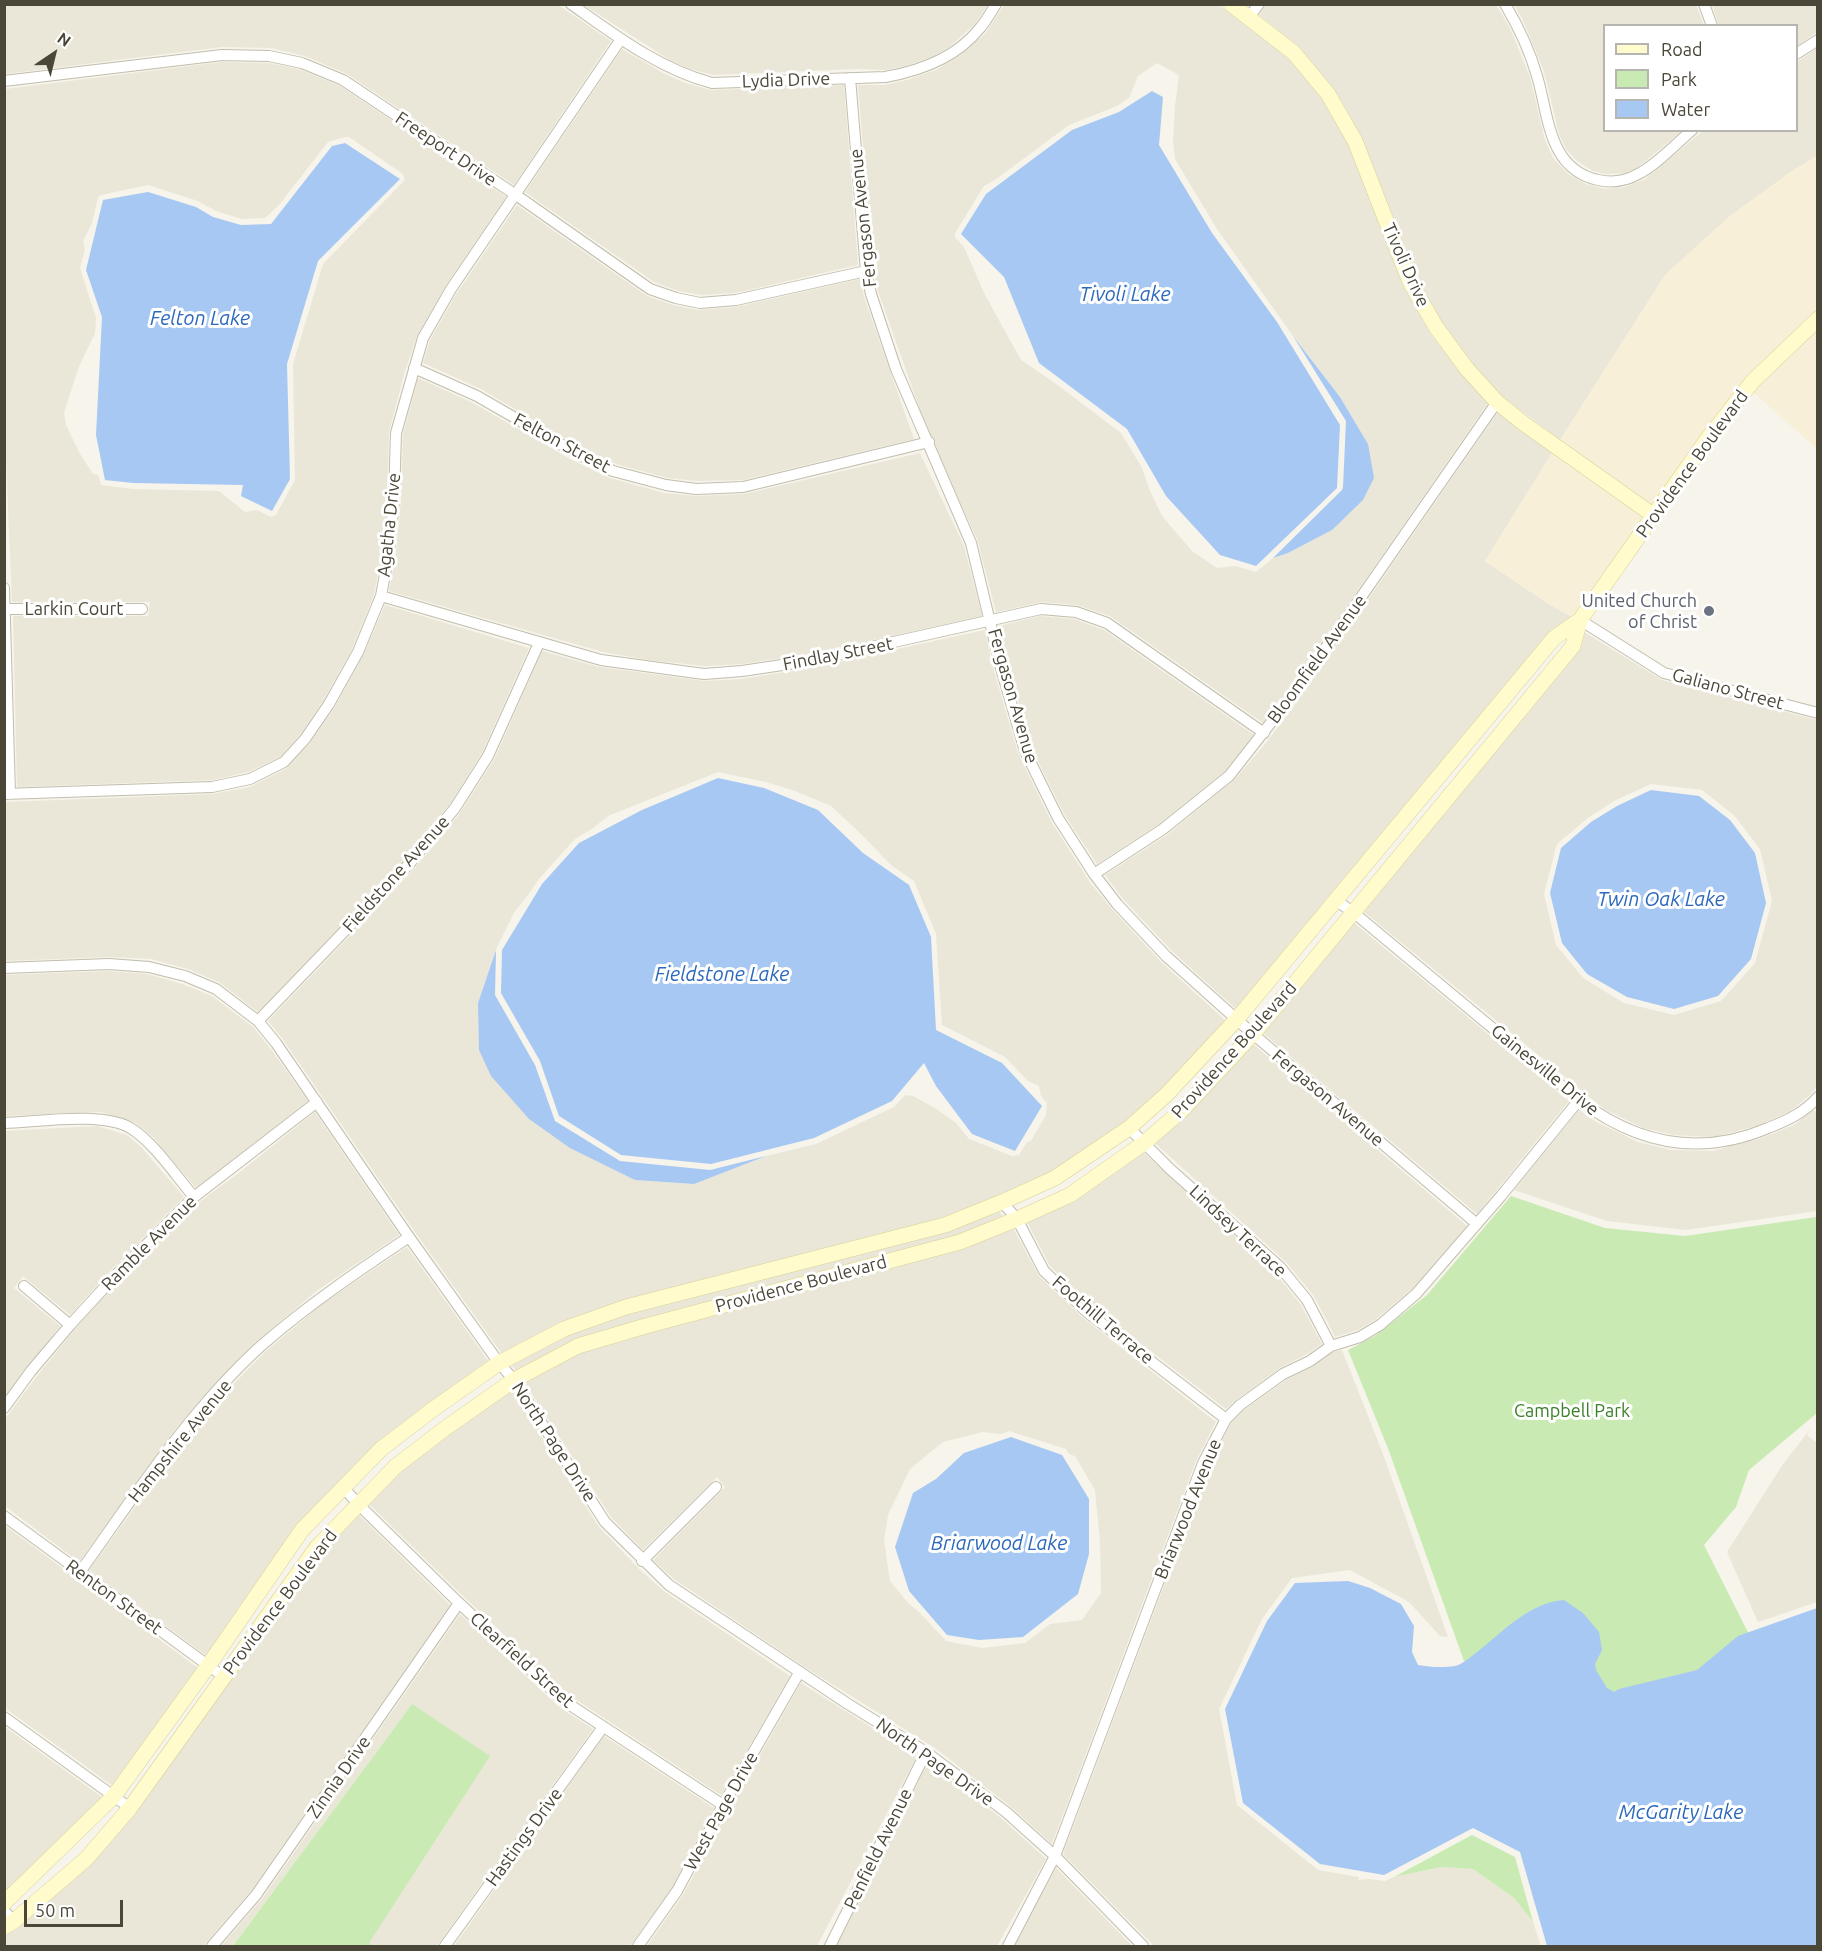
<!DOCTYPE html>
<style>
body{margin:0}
#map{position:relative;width:1822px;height:1951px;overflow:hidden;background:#f6f4eb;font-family:Ubuntu,sans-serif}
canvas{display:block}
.frame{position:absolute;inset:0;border:6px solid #4b4738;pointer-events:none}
.legend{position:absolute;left:1603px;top:24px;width:195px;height:108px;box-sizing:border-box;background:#fff;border:2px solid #b7b5af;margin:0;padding:8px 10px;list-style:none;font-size:18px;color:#4b4738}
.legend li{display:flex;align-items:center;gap:12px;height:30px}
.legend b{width:30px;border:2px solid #b7b5af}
.north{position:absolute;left:24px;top:24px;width:60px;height:60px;-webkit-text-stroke:4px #fff;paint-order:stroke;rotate:35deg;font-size:16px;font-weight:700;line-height:24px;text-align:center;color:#4b4738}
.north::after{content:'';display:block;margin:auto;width:21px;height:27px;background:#4b4738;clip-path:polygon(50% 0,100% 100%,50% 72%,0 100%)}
.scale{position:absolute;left:24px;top:1900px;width:99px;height:27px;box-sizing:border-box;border:3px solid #4b4738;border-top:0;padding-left:8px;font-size:18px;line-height:21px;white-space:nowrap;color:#4b4738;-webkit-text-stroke:4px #fff;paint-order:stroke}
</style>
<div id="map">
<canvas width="1822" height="1951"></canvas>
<div class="frame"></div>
<ul class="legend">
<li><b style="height:8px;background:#fffbcc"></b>Road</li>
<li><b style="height:16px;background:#c9ebb3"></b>Park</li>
<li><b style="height:16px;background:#a7c8f3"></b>Water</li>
</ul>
<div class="north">N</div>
<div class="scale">50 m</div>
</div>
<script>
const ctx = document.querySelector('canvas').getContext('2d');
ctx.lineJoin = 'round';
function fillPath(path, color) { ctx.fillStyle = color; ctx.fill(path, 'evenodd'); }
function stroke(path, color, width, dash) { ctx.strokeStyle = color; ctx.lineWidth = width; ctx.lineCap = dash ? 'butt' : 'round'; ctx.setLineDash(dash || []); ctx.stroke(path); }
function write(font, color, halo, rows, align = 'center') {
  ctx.font = font + ' Ubuntu,sans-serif'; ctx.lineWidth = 6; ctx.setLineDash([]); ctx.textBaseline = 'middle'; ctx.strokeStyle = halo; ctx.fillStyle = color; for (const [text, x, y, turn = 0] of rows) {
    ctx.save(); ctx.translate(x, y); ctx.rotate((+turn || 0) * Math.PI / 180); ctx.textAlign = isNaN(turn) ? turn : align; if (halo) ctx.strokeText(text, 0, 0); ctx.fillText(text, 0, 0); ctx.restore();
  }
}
fillPath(new Path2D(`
 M1217 4 1245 23 1289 59 1323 99 1349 145 1404 287 1430 333 1462 374 1488 403 1290 688 1263 723 1110 616 1077 605 1042 602 996 612 977 539 931 441 878 291 873 269 858 85H884L907 80 936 70 956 58 985 34 1004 5ZM1157 63 1179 75 1175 106 1173 142 1175 159 1217 229 1293 336 1340 397 1368 444 1332 530 1288 553 1273 558 1256 572 1235 566 1217 568 1192 551 1162 516 1150 491 1142 468 1121 433 1055 383 1021 360 985 295 964 247 955 237V233L984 186 995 180 1069 125 1117 106 1129 98 1138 76Z
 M1267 4 1496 5 1509 26 1530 77 1545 140 1553 158 1568 174 1586 184 1605 189 1625 187 1645 179 1703 131 1796 130 1797 62 1817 48V156L1792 171 1730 216 1665 275 1560 440 1502 396 1473 364 1442 323 1417 278 1362 138 1335 90 1300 48 1259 15Z
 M4 5H558L611 41 514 185 347 74 305 56 271 48 222 47 5 74Z
 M584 5 988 4V5L974 25 949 47 932 57 905 66 885 70 856 69 713 75 690 69 670 60Z
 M1514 5H1696L1704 25 1604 26V130L1682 131 1638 167 1625 173 1606 174 1593 171 1577 161 1566 149 1559 134 1544 71 1522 18Z
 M1712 5H1817V32L1797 46 1796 26 1719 25Z
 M622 49 663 73 685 83 711 90 844 85 858 265 735 293 701 295 678 291 654 282 525 192Z
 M221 62 268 63 299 69 340 86 506 197 446 285 417 336 405 371 389 432 387 500 382 553 374 595 352 649 323 701 300 735 280 757 248 772 212 780 17 787 13 616H148L150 602H12L4 413 5 89ZM345 137H349L403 174 405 180 323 264 293 364 295 480 276 515 271 517 257 510 245 512 219 491 133 489 101 485 98 475 93 474 80 454 66 425 64 413 78 369 95 333 96 318 80 268 85 249 83 241 92 223 98 197 101 195 148 185 198 201 216 211 242 219 265 218 279 205 328 142Z
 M517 205 647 296 673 305 698 310 736 307 860 279 864 297 914 439 743 480 697 481 668 478 616 464 579 447 481 389 423 363 430 340 457 293Z
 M418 378 473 403 572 460 610 478 664 493 695 496 744 494 920 453 964 546 982 616 809 654 742 664 705 666 648 660 603 652 389 591 396 553 401 499 403 434Z
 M1498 412 1552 453 1485 561 1550 605 1573 617 1551 632 1334 890 1236 1009 1172 951 1123 899 1105 875 1167 835 1234 780 1266 743 1301 696Z
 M385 605 529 648 482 753 450 804 406 859 258 1012 219 982 188 969 151 959 110 957 5 961V802L212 794 250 787 286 769 310 743 335 707 364 654Z
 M1040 616 1074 619 1104 630 1254 735 1225 771 1160 823 1097 864 1064 814 1031 747 1008 665 999 626Z
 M985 630 994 671 1018 753 1052 823 1091 884 1112 909 1161 962 1226 1021 1162 1089 1125 1123 1052 1171 1004 1194 1003 1192 999 1196 944 1218 624 1300 502 1354 415 1232 282 1038 268 1021 415 868 460 813 495 758 542 651 599 667 704 681 742 679 810 668ZM718 772 766 782 795 791 831 806 862 835 891 865 914 881 936 934 942 1025 1005 1057 1028 1081 1039 1086 1041 1096 1047 1103 1046 1115 1031 1141 1027 1142 1019 1155 1012 1156 969 1139 956 1123 935 1108 913 1096 905 1095 894 1107 816 1144 766 1156 693 1184 635 1180 491 1076 478 1003 497 947 515 911 528 895 538 880 575 839 592 829 608 816Z
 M1584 632 1662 680 1817 720V1086L1809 1096 1789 1112 1756 1126 1714 1137 1674 1135 1643 1128 1604 1109 1363 911ZM1651 784 1702 790 1734 815 1760 849 1772 901 1755 963 1721 1001 1674 1015 1624 1003 1583 978 1556 945 1544 894 1556 847 1558 843 1588 818 1614 801Z
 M1353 922 1569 1101 1477 1214 1263 1033Z
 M108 971 147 974 182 984 212 996 253 1027 270 1048 308 1101 196 1188 153 1137 136 1123 101 1112 5 1116V975Z
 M1253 1044 1467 1226 1412 1289 1376 1319 1358 1330 1335 1337 1314 1296 1286 1262 1155 1143Z
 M1579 1110 1596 1122 1638 1142 1671 1150 1713 1151 1759 1139 1794 1125 1813 1110 1818 1113 1817 1211 1686 1230 1607 1221 1514 1190Z
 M315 1112 399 1235 315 1292 256 1342 201 1399 175 1430 79 1562 5 1506V1419L37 1376 75 1329 118 1281 198 1203 240 1172Z
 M97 1126 127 1135 142 1148 184 1197 109 1272 70 1315 23 1276 14 1288 60 1326 5 1397V1131Z
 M1143 1152 1275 1273 1301 1305 1322 1344 1307 1354 1280 1368 1237 1399 1226 1409 1092 1306 1050 1266 1027 1222Z
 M999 1211 1004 1217 959 1235 517 1371 511 1365 565 1336 627 1314Z
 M1013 1228 1039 1276 1082 1317 1216 1422 1196 1461 1052 1844 1010 1806 935 1748 803 1666 674 1579 653 1560 725 1487 717 1477 643 1550 611 1517 525 1383 580 1353ZM1009 1431 1066 1449 1069 1454 1075 1456 1095 1490 1100 1541 1101 1593 1082 1620 1050 1624 1025 1643 982 1648 946 1641 919 1612 908 1603 890 1581 884 1540 888 1515 910 1469 943 1442 983 1432 1001 1434Z
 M407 1247 489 1362 378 1443 207 1656 89 1570 185 1439 210 1408 265 1352 322 1304Z
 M1342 1350 1383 1454 1448 1637 1440 1636 1409 1602 1350 1570 1292 1578 1262 1619 1219 1709 1237 1805 1318 1870 1359 1877 1358 1880 1369 1879 1385 1881 1394 1877 1441 1867 1473 1869 1514 1898 1533 1922 1541 1946H1154L1063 1854 1209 1466 1231 1423 1244 1410 1286 1380 1312 1367 1333 1352Z
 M512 1390 599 1527 641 1571 665 1592 790 1676 721 1795 569 1695 464 1597 368 1503 400 1471 450 1433Z
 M1812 1427 1807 1435 1817 1443V1602L1758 1622 1727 1552 1783 1464Z
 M358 1514 450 1605 251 1891 203 1946H5L4 1935 12 1930 14 1931 131 1818 322 1551Z
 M4 1525 198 1668 113 1786 5 1708Z
 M460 1614 559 1707 593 1729 437 1946H374L368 1943 412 1704 233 1946H221L262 1899Z
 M801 1683 917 1756 817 1946H647L683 1895 733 1802Z
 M5 1727 103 1798 5 1894Z
 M604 1736 714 1808 672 1888 630 1946H454Z
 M928 1763 1001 1818 1046 1859 997 1946H833Z
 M1056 1868 1132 1946H1013Z`), '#eae7d9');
fillPath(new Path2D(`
 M1817 156V310L1748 377 1652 505 1560 440 1665 275 1730 216 1792 171Z
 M1817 328V449L1753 392Z
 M1552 453 1644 517 1573 617 1550 605 1485 561Z`), '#f7efd7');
fillPath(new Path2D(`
 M1511 1196 1605 1228 1685 1236 1816 1217 1817 1413 1749 1470 1736 1507 1704 1545 1777 1690 1500 1762 1389 1451 1348 1350 1375 1336 1427 1295Z
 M412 1704 490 1756 369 1943 374 1946H233Z
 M1472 1835 1515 1857 1533 1922 1514 1898 1473 1869 1441 1867 1394 1877Z`), '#c9ebb3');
fillPath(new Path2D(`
 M1152 91 1163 97 1159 145 1212 233 1277 322 1340 425 1337 488 1256 566 1220 555 1166 496 1127 429 1039 363 1004 277 961 234 986 194 1072 130 1119 112Z
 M345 143 400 179 318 261 287 364 290 479 272 511 241 496 243 485 133 483 105 480 96 435 102 317 86 270 103 200 148 192 196 207 213 217 241 225 271 224 332 146Z
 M1293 336 1340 397 1368 444 1374 478 1363 500 1332 530 1288 553 1273 558 1342 490 1343 487 1346 421Z
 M718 778 764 788 818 810 863 853 909 885 931 937 936 1030 1002 1063 1042 1106 1015 1151 972 1134 936 1086 924 1063 892 1101 814 1138 711 1164 621 1155 559 1116 540 1061 501 993 502 950 542 884 579 843 642 810Z
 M1651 790 1699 796 1730 820 1755 853 1766 903 1751 959 1718 996 1674 1009 1627 997 1587 974 1562 943 1550 893 1561 848 1591 822 1617 806Z
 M496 950 495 995 535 1065 555 1121 620 1161 710 1170 766 1156 694 1184 635 1180 570 1148 529 1119 491 1076 479 1050 478 1003Z
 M1011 1437 1062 1455 1089 1499V1554L1078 1594 1023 1637 979 1640 947 1635 909 1591 895 1547 913 1493 936 1479 964 1453Z
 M1348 1581 1370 1588 1401 1604 1414 1626 1412 1652 1418 1665C1429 1667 1443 1668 1455 1666 1464 1664 1474 1654 1482 1648 1507 1628 1530 1603 1564 1600L1583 1613 1599 1632 1602 1650 1595 1664 1596 1670 1607 1688 1614 1692 1619 1689 1697 1670 1738 1636 1817 1608V1946H1547L1520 1852 1473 1828 1384 1875 1320 1864 1243 1803 1225 1709 1267 1621 1295 1583Z`), '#a7c8f3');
const street = new Path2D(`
 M571 4C615 35 659 69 712 83L885 77C920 71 957 57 980 28 986 21 991 12 996 4
 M1505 4C1518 26 1530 51 1537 76 1549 116 1548 169 1598 180 1612 183 1626 181 1638 174 1655 166 1677 143 1692 130
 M1704 4 1712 26
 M1249 17 1259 4
 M1796 54 1818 40
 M850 78 866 271 871 294 896 369 971 543 1001 668 1025 751 1058 818 1094 874 1117 904 1166 956 1253 1034 1477 1224
 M4 81 222 55 269 56 302 63 343 80 516 195 650 289 676 298 700 303 736 300 866 271
 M414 368 477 396 576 453 613 471 666 485 696 489 743 487 929 442
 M4 588 10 794
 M381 596 601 660 704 674 742 671 809 661 1041 609 1076 612 1107 623 1264 733
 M5 609H142
 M1580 620 1664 673 1818 713
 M4 794 212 787 250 779 284 762 305 739 329 704 358 652 381 596 389 553 394 499 396 433 423 338 451 289 621 39
 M1094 874 1163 829 1229 776 1295 692 1497 402
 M1335 900 1353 912 1579 1100C1637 1144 1700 1157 1768 1128 1786 1121 1804 1113 1818 1097
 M4 968 109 964 149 967 185 976 216 989 258 1021 276 1043 409 1237 499 1363 514 1380 605 1522 669 1585 848 1704 926 1752 1006 1812 1055 1856 1143 1946
 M258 1021 410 863 455 808 488 756 539 643
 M4 1123C38 1122 104 1111 132 1129 154 1143 177 1177 194 1197
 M1129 1128 1170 1169 1280 1267 1307 1300 1331 1346
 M1002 1202 1017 1219 1044 1271 1087 1312 1226 1419
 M24 1286 70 1325
 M4 1408 31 1371 70 1325 114 1277 194 1197 317 1102
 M343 1487 358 1504 459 1603 564 1701 723 1805
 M4 1516 224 1677
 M642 1561 716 1487
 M80 1572C136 1494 190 1410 262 1345 308 1305 358 1271 409 1237
 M4 1717 130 1808
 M4 1911 14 1921
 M212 1946 256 1895 459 1603
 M445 1946 603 1727
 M638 1946 677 1891 723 1805 799 1673
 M830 1946 926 1752
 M1008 1946 1055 1856 1203 1463 1226 1419 1240 1405 1283 1374 1310 1361 1331 1346 1360 1337 1380 1325 1416 1294 1501 1196 1579 1100`);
const secondary = new Path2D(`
 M1231 4 1294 53 1328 94 1355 141 1410 282 1436 327 1467 369 1497 402 1523 423 1653 515
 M4 1903 114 1796 208 1666 302 1530 381 1449 432 1410 499 1363 564 1329 626 1307 945 1225 1002 1202 1055 1178 1129 1128 1167 1094 1236 1020 1554 638 1580 620
 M4 1927 14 1921 86 1859 130 1808 317 1547 396 1466 447 1427 514 1380 578 1346 642 1327 960 1242 1017 1219 1070 1195 1144 1143 1182 1110 1253 1034 1573 646 1580 620 1708 438 1753 381 1818 319`);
stroke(street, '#c2bead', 12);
stroke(secondary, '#d7d19a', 16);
stroke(street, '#fff', 10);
stroke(secondary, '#fffbcc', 15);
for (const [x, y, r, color] of [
 [1709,611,6,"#6b7280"]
]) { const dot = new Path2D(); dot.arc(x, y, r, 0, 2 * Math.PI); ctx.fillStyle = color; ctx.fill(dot); stroke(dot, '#fff', 2); }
write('18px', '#4b4738', '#fff', [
 ["Lydia Drive",786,80,-2],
 ["Freeport Drive",446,149,34],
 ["Fergason Avenue",863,218,-96],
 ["Tivoli Drive",1406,265,66],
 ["Felton Street",562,443,28],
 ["Providence Boulevard",1692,464,-54],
 ["Agatha Drive",389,525,-84],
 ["Larkin Court",74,609],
 ["Findlay Street",838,654,-11],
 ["Bloomfield Avenue",1317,659,-54],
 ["Galiano Street",1728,689,15],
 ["Fergason Avenue",1013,696,74],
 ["Fieldstone Avenue",396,874,-48],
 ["Providence Boulevard",1234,1050,-48],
 ["Gainesville Drive",1545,1070,39],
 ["Fergason Avenue",1328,1098,40],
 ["Lindsey Terrace",1238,1231,43],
 ["Ramble Avenue",149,1243,-45],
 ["Providence Boulevard",801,1284,-15],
 ["Foothill Terrace",1103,1320,40],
 ["Hampshire Avenue",180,1441,-51],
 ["North Page Drive",554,1442,57],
 ["Briarwood Avenue",1188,1509,-68],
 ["Renton Street",114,1597,36],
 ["Providence Boulevard",280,1602,-53],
 ["Clearfield Street",522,1660,42],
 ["North Page Drive",935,1762,35],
 ["Zinnia Drive",339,1777,-55],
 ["West Page Drive",721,1811,-61],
 ["Hastings Drive",524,1837,-54],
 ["Penfield Avenue",878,1849,-64]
]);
write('18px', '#5b616d', '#fff', [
 ["United Church",1697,601],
 ["of Christ",1697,622]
], 'right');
write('18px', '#3b8028', '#fff', [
 ["Campbell Park",1572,1411]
]);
write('italic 20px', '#2c68bc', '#fff', [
 ["Tivoli Lake",1125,294],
 ["Felton Lake",200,318],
 ["Twin Oak Lake",1661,899],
 ["Fieldstone Lake",722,974],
 ["Briarwood Lake",999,1543],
 ["McGarity Lake",1681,1812]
]);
</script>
